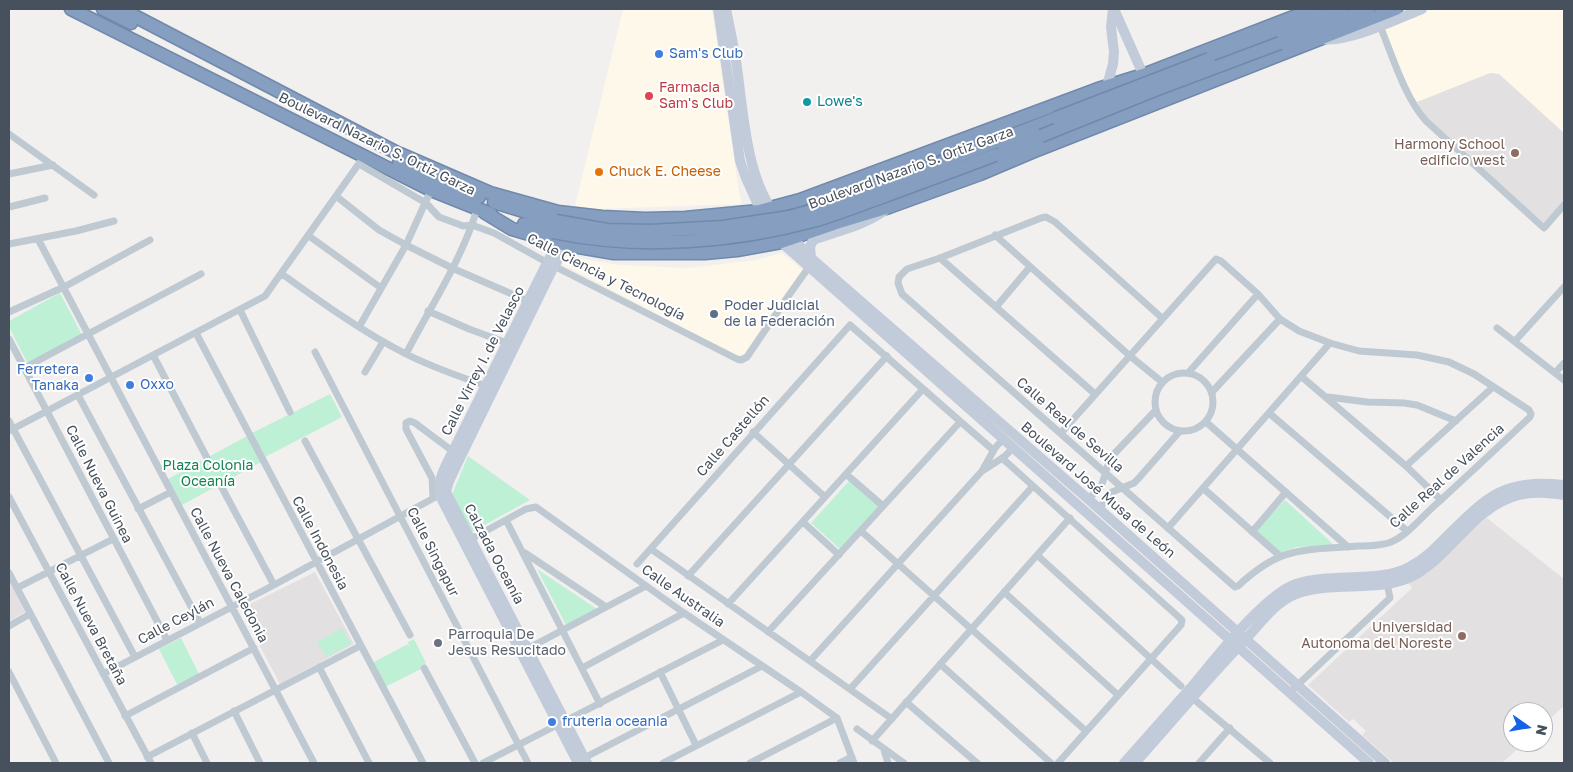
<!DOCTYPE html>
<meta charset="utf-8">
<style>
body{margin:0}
#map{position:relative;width:1573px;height:772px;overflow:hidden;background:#f2efef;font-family:"Golos Text",sans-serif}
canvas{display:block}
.frame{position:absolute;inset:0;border:10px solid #47515d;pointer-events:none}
.north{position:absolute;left:1503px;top:702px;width:50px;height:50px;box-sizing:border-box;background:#fff;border:1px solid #b5b9be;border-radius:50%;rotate:103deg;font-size:14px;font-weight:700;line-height:20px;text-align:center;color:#47515d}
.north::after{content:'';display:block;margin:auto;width:18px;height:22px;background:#1462e7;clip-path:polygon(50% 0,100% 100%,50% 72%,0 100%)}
</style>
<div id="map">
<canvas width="1573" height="772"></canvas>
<div class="frame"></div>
<div class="north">N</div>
</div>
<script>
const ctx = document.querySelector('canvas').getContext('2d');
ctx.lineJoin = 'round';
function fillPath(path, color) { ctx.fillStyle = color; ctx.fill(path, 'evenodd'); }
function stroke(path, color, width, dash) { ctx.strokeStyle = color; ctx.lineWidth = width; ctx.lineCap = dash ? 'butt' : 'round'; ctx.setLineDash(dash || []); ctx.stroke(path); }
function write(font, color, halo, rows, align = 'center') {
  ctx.font = font + ' "Golos Text",sans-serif'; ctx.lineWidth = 4; ctx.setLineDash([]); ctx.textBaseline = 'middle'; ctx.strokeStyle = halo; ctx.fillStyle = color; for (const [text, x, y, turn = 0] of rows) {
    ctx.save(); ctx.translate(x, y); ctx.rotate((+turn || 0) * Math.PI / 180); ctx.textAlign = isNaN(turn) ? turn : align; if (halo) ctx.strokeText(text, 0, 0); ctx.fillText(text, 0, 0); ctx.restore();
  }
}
fillPath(new Path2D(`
 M623 9H712L741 204 597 209 575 206Z
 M1427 9H1564V202L1541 229 1416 110 1380 27Z
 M782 253 802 270 741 358 562 264 565 256 620 265 687 268 755 260Z`), '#fdf8e9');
fillPath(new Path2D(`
 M1490 73 1499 74 1564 133V202L1545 224 1429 123 1417 102Z
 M1487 518 1564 579V706L1543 725V712H1513V742H1525L1502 763H1394L1362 735 1366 731 1353 719 1349 722 1308 685 1412 588 1408 582Z
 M315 572 354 644 280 684 240 609Z
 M9 580 25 612 9 621Z`), '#e3e0e1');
fillPath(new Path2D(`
 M60 293 82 335 28 364 9 327V321Z
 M330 394 342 417 265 457 252 433Z
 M247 436 261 462 182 505 168 479Z
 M468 456 530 500 470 533 451 497Z
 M850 480 879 506 840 549 811 523Z
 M1285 500 1334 545 1296 547 1280 553 1255 531Z
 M537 569 597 609 566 625Z
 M342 628 351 644 326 657 317 642Z
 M181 638 199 674 178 686 159 649Z
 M414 639 426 663 420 666 421 669 385 687 372 663 408 644 411 650 408 642Z`), '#bdf0d4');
const highway = new Path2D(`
 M71 9 431 190 491 214
 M103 9 131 23
 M121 9 405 157
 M1280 43 1368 9
 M1209 59 1341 9
 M995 142 1056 118
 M400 154 490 193 558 212 602 217 645 219 685 218 759 211 800 200 1098 89 1143 75 1314 9
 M995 155 1041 136
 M399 163 453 189 479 197
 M494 202 556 221
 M484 212 512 229 567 245 614 253H705L737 250 781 242 836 223 889 207 980 174 1032 152 1396 9
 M524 224 553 232`);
stroke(highway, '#7189ab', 15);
stroke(new Path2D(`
 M1380 26C1393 57 1404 96 1426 121L1544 228 1564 205
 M9 134 94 195
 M359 164 426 203 439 217 458 224 463 226 472 225 494 233 548 263 737 359 741 360 747 357 789 295 809 267
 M9 174 53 165
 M336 196 379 230 406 245 452 268 528 301
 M9 207 45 198
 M995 235 1130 356 1162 382
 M309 236 381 288
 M38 239 314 763
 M9 244 76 231 114 221
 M940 258 1095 394
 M282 274C321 302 361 331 404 353 431 367 461 377 489 387
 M996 307 1029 268
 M240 310 290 412
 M428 311 469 329 507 343
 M9 312 64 287 150 240
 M359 327 406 245 431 190
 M1497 328 1564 380
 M196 333 423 763
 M9 339 167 640
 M1515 341 1564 287
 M315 352 528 763
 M406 354C430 307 462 260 477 209
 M153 355 207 458
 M24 368 201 274
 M365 372 383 342
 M1155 402a29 29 0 1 1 58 0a29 29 0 1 1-58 0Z
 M1188 373 1258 294
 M1555 373 1564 363
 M1302 377 1406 466 1441 500
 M1212 392 1280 319
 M78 395 200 623
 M1328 397 1367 402 1404 403 1417 405 1456 421
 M1269 413 1407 531
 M9 421 135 657
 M1206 422 1348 547
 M9 431 265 296 360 162
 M753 432 825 497
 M1061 433 1216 259 1221 261 1258 294 1280 319 1299 331 1330 343 1359 351 1417 355 1449 362 1474 374 1529 410 1531 414 1530 417C1497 448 1465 478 1432 508 1420 519 1406 536 1391 542 1381 546 1368 546 1357 546 1302 551 1282 545 1238 586L1235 587 902 294 898 283 899 277 907 269 940 258 1041 218 1046 217 1055 222 1162 318
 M305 441 410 635
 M1002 458 1182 620 1181 625 1058 763
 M1406 466 1493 387
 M982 471 1004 457 1013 448
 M846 474 883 506
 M220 484 274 585
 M1204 489 1280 556
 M9 497 151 763
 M433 497 432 478 406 429V423L410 421 415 423 455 453
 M1088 499 1101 487 1108 465 1114 454 1156 410
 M138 509 171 492
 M1099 509 1112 492 1134 483 1138 479 1180 431
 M506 520 600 704
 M803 522 839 555
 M1168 528 1330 343
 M861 531 1086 731
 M1252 532 1286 492
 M471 539 526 509 536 507 684 613 801 692 837 718 854 763
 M651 549 892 719
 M525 553 606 607
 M1037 555 1181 686
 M637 564 850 325 993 450
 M9 573 109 763
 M688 576 887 356
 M17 588 113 539
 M1004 592 1118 695
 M728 604 923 389
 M9 626 30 614
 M768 632 960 422
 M525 650 646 586
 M810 661 982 471 995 448 1003 439
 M940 664 1051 763
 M319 667 369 763
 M424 668 475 763
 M582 668 684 613
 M9 672 56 763
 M660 672 696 745
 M103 674 274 585 443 493
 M850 689 1033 486
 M1290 692 1390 598 1387 583
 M1190 696 1270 763
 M906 702 977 763
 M234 711 260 763
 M125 716 254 648
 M857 729 904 763
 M192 733 207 763
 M872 741 1070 518
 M884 750 888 763
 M147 757 360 646
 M584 758 762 666
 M483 763 723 640
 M663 763 801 692
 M750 763 837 718
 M840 763 852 757
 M1199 763 1230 728`), '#bfc9d2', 7);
stroke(new Path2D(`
 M718 9 740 161 746 178 763 216
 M726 9C729 24 732 39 735 54 743 103 744 172 774 213
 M1114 9 1146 81
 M1322 39C1347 43 1397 19 1422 9
 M1107 86 1113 64 1114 52 1111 27 1113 9
 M788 233 811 258 1088 499 1385 763
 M777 237 781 242 1369 763
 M557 243 453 451C446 465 438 478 439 494L578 763
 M567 245 554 266 461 456 449 481 446 492 587 763
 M811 258 810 247 813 240C837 231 863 226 884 211
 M1124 763C1147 737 1171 710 1194 684 1216 658 1265 594 1296 584 1331 572 1380 584 1411 566 1425 559 1435 548 1446 537 1488 496 1502 479 1564 485
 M1135 763C1172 722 1207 679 1246 639 1261 623 1275 602 1296 594 1333 580 1381 594 1415 575 1453 553 1475 506 1519 495 1534 491 1549 493 1564 495`), '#c1cbd9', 10);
stroke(highway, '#869ebf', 12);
const highwayBridge = new Path2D(`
 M1056 118 1209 59
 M1041 136 1155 90 1280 43
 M556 221 607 230 650 231 723 227 789 217 826 207 995 142
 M553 232C640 250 732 243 817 220 840 213 862 204 885 196 922 182 959 169 995 155`);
stroke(highwayBridge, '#7189ab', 15, []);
stroke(highwayBridge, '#869ebf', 12);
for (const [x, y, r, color] of [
 [659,54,5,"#3f7fe0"],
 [649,96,5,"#e0444e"],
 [807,102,5,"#0f9aa8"],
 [1515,153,5,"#8d6e63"],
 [599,172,5,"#e8710a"],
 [714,314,5,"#5c6f8a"],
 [89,378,5,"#3f7fe0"],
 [130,385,5,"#3f7fe0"],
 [1462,636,5,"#8d6e63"],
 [438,643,5,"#6b7280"],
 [552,722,5,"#3f7fe0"]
]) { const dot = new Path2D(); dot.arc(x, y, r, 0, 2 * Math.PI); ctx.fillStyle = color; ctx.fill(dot); stroke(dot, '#fff', 2); }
write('14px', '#366cbe', '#fff', [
 ["Sam's Club",669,54],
 ["Ferretera",79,370,"right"],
 ["Tanaka",79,386,"right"],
 ["Oxxo",140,385],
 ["fruteria oceania",562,722]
], 'left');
write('14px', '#be3a42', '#fff', [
 ["Farmacia",659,88],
 ["Sam's Club",659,104]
], 'left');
write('14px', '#0d838f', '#fff', [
 ["Lowe's",817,102]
], 'left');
write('14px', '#47515d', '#fff', [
 ["Boulevard Nazario S. Ortiz Garza",377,144,26],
 ["Boulevard Nazario S. Ortiz Garza",911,168,-20],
 ["Calle Ciencia y Tecnología",606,277,27],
 ["Calle Virrey I. de Velasco",483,361,-63],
 ["Calle Real de Sevilla",1070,425,41],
 ["Calle Castellón",733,436,-49],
 ["Calle Real de Valencia",1447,476,-42],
 ["Calle Nueva Guinea",99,484,63],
 ["Boulevard José Musa de León",1098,490,41],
 ["Calle Indonesia",320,543,62],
 ["Calle Singapur",433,552,63],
 ["Calzada Oceanía",494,554,62],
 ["Calle Nueva Caledonia",229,575,62],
 ["Calle Australia",683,596,35],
 ["Calle Ceylán",176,621,-28],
 ["Calle Nueva Bretaña",91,624,62]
]);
write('14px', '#785e54', '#fff', [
 ["Harmony School",1505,145],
 ["edificio west",1505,161],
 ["Universidad",1452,628],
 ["Autonoma del Noreste",1452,644]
], 'right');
write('14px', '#c56008', '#fff', [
 ["Chuck E. Cheese",609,172]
], 'left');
write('14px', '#4e5e75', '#fff', [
 ["Poder Judicial",724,306],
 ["de la Federación",724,322]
], 'left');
write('14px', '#148252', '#fff', [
 ["Plaza Colonia",208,466],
 ["Oceanía",208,482]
]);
write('14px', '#5b616d', '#fff', [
 ["Parroquia De",448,635],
 ["Jesus Resucitado",448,651]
], 'left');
</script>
